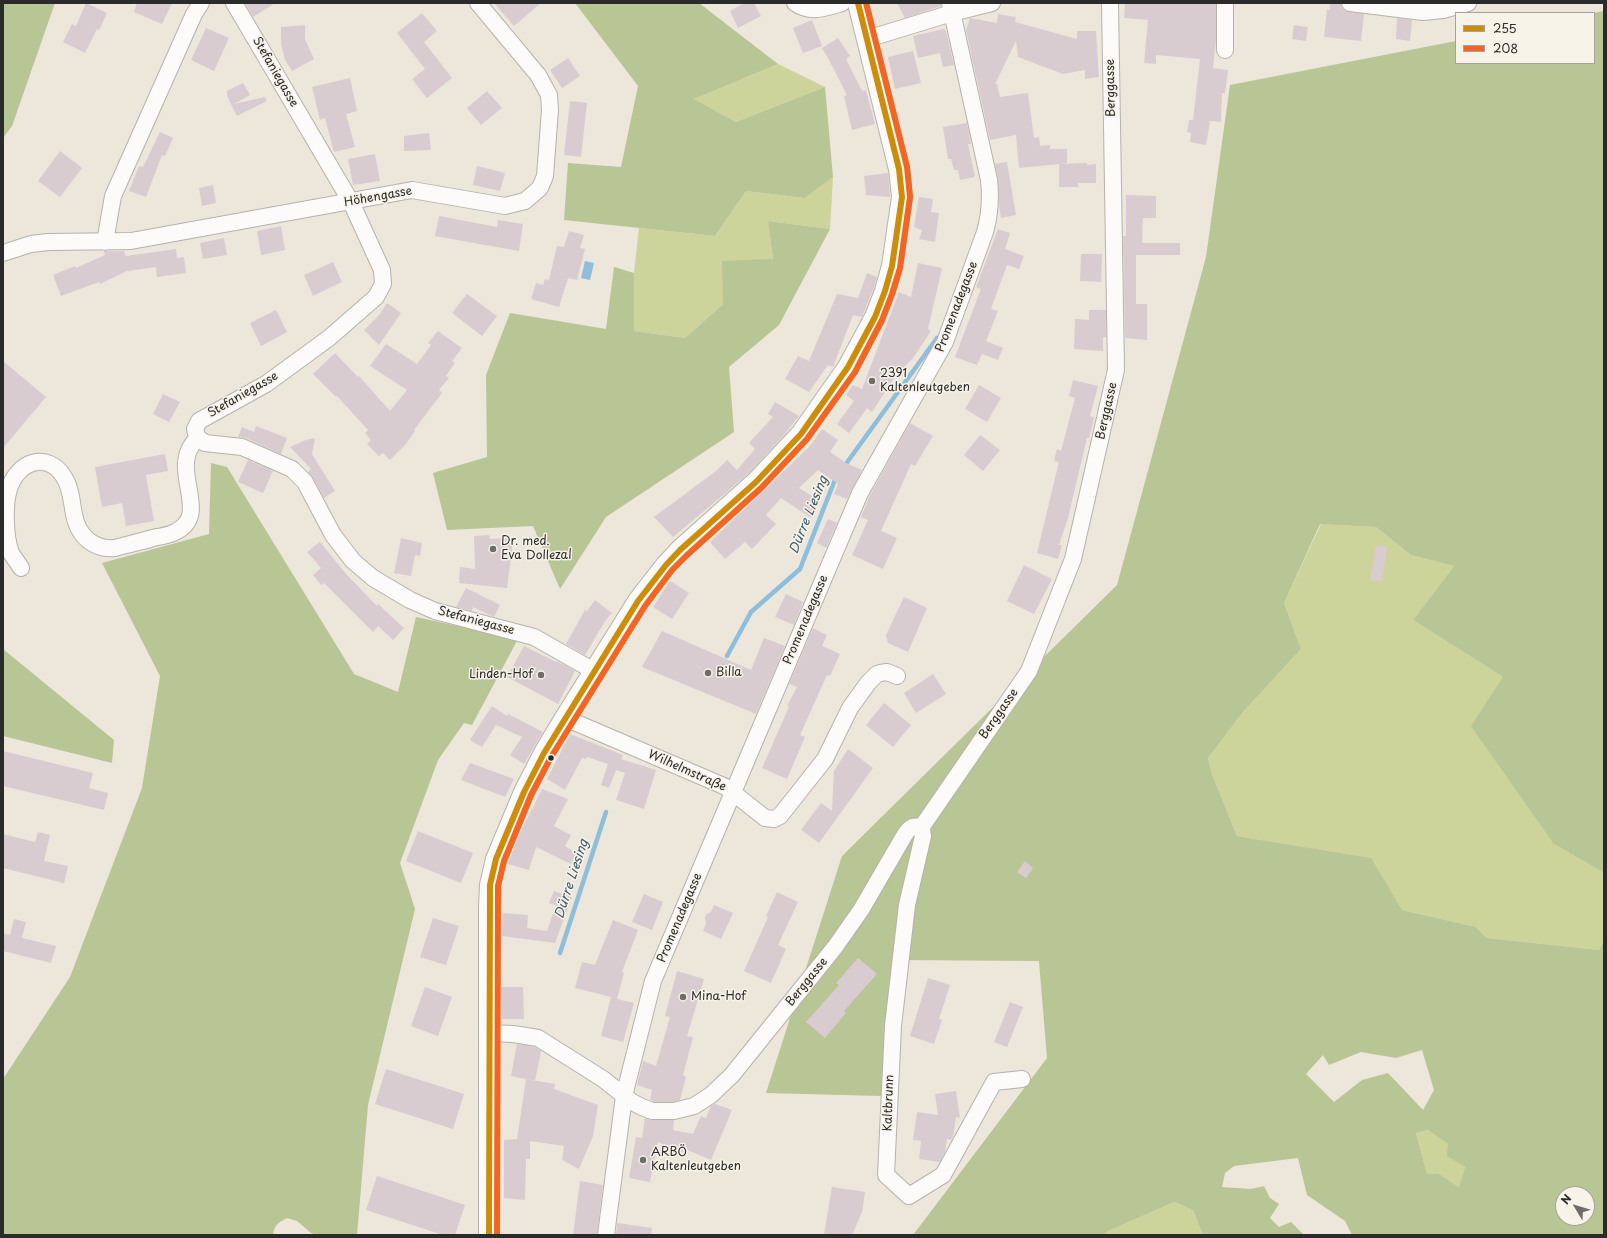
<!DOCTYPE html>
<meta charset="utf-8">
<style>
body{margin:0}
#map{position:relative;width:1607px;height:1238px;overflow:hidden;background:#ece6db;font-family:"Playpen Sans",sans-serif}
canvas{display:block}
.frame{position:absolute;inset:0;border:4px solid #2b2b2b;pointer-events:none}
.legend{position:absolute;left:1455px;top:12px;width:140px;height:52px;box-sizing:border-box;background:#f7f3e8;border:1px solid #a5a39c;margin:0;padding:5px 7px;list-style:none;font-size:12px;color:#2b2b2b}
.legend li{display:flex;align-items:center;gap:8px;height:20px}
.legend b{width:20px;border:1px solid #a5a39c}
.north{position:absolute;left:1555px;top:1186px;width:40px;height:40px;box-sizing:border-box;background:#f7f3e8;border:1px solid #a5a39c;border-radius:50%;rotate:308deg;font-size:11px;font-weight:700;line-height:16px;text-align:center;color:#2b2b2b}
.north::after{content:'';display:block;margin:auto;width:14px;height:18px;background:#6f6c69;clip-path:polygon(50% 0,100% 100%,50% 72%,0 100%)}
</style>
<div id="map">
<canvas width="1607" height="1238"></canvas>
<div class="frame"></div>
<ul class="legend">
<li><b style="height:5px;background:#ce8d09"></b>255</li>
<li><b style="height:5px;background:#f26522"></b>208</li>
</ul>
<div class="north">N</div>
</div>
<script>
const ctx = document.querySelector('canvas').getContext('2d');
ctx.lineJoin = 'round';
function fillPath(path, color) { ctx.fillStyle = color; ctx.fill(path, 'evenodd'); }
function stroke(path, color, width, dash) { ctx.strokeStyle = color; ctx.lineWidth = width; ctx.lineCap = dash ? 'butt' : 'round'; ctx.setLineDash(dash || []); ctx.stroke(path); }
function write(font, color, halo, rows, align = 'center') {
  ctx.font = font + ' "Playpen Sans",sans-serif'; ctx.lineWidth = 3; ctx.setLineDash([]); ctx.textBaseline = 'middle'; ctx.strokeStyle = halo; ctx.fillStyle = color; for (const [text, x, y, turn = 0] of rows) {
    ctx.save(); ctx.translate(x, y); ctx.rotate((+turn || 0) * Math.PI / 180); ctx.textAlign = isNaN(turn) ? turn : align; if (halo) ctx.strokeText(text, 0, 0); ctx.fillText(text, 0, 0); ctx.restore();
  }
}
fillPath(new Path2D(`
 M778 64 825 87 736 122 694 99Z
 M833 177 830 229 768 221 773 259 685 338 634 331V273L639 228 715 236 746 191 805 198Z
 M1321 524 1376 527 1411 555 1454 566 1413 620 1503 677 1554 844 1604 873V940L1599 950 1487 938 1476 927 1402 910 1370 858 1237 836 1212 774 1208 758 1243 712 1301 649 1284 603Z
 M1428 1130 1448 1144V1156L1465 1167 1459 1187 1439 1174H1427L1416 1133Z
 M1174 1202 1193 1210 1203 1235H1105L1106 1232Z`), '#ccd39b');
fillPath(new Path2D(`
 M3 3H55L12 126 3 138Z
 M575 3H699L778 64 694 99 736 122 825 87 833 177 805 198 746 191 715 236 564 220 568 163 621 167 638 86Z
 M1604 11V873L1554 844 1471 726 1503 677 1413 620 1454 566 1411 555 1376 527 1320 524 1284 603 1301 649 1243 712 1208 758 1212 774 1237 836 1371 858 1402 910 1476 927 1487 938 1599 950 1604 940V1235H1352L1345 1221 1307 1195 1298 1158 1234 1166 1225 1173 1222 1187 1251 1189 1264 1186 1270 1198 1279 1204 1270 1218 1279 1227 1291 1222 1304 1235H1203L1193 1210 1174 1202 1106 1232 1105 1235H913L1047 1058 1039 961 892 960 882 1096 766 1093 842 856 1117 585 1206 257 1230 85 1456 41V63H1594V13ZM1422 1050 1434 1090 1423 1110 1388 1073 1362 1080 1334 1102 1306 1074 1323 1055 1329 1065 1361 1052 1396 1058ZM1428 1130 1448 1144 1447 1156 1465 1167 1459 1187 1439 1174H1427L1416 1133ZM1563 1194H1587V1218H1563Z
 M768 221 830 229 779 325 729 367 734 432 606 517 560 589 533 526 447 530 433 473 487 457 486 375 510 313 606 329 614 267 634 273V331L685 338 723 304 722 261 773 259Z
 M211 463 227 467 354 674 398 692 416 617 518 639 472 725 464 723 438 760 400 863 415 909 368 1105 357 1235H317L311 1233 297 1221 287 1218C279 1222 274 1225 273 1235H3V1079L70 977 142 788 160 676 102 563 209 534Z
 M3 649 114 740 112 763 3 736Z`), '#b8c595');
fillPath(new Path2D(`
 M585 261 594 263 590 280 581 278Z`), '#8dbfdc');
stroke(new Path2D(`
 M843 468 937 338
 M727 656 751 612 800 569 836 477
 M560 953 606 812`), '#8dbfdc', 4.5);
fillPath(new Path2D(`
 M86 3 107 13 99 30 97 29 85 53 63 42 72 24 76 26Z
 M137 3H172L162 24 134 12Z
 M245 3H275L253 17Z
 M494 3H541L514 26Z
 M744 3H754L761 16 738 28 730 11Z
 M897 3H941V6L905 18Z
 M1125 3H1216V40L1213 68 1228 70 1225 93H1222L1221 122 1210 121 1206 145 1190 142 1191 133 1187 132 1189 120H1193L1200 59 1156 55V64L1144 63 1148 20 1124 18Z
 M1330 3H1341V7L1345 11 1364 14 1361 41 1324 37 1327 9 1330 10Z
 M422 13 437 31 424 42 452 78 427 98 412 79 425 69 397 33Z
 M998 14 1016 17 1015 22 1077 39V31H1096L1099 77 1085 79V70L1063 74 1018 57 1016 41 995 84H997L1000 97 1028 93 1034 138 1039 137 1040 146 1050 145V149H1067V163L1060 164 1087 163V165L1096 164V183H1078V187H1059V164L1019 168 1016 135 990 140 966 30 970 18 997 23Z
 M1397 18 1412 20 1410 41 1396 39Z
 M812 20 822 46 803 53 793 28Z
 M305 25V39L314 59 292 71 285 60 281 44V27Z
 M1294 25 1308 27 1306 41 1292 39Z
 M206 28 229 38 214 71 191 60Z
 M944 29 946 31 954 65 943 67 940 53 918 58 913 36Z
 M838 38 850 56 846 59 862 91 866 90 875 124 852 130 844 96 847 95 828 58 822 48Z
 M913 51 921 83 895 89 888 57Z
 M568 58 580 76 562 88 550 70Z
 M350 78 357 111 346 114 355 147 334 152 325 118 320 120 312 87Z
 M243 83 250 95 234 104 265 97 267 101 237 116 227 96V91Z
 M487 91 502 108 481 125 467 108Z
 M570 101 587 103 581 157 564 155Z
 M967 123 971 144H968L975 177 960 180 958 170H954L951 159H948L943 127Z
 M160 132 173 138 165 156 162 155 146 197 129 191 139 166 143 167Z
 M429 133 431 150 404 151V136Z
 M60 151 82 168 60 197 38 181Z
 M375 154 380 181 353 185 348 159Z
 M1007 162 1016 215 1001 218 999 205 998 179 995 164Z
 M477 166 505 173 500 191 473 185Z
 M888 173 890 197 866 195 864 176Z
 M213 185 216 203 202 206 199 188Z
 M1126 195 1156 196V218H1143L1142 243H1180V255H1136V304H1147V340L1125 338 1123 236H1126Z
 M919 197 933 199 931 212 939 213 935 242 919 239 922 230 914 227Z
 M439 216 497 227 498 220 523 224 519 251 435 236Z
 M281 226 285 250 261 255 257 231Z
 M998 229 1010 233 1005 249 1024 256 1019 269 1007 265 991 309 998 311 986 341 1003 348 998 360 982 354 977 365 955 357 981 289 976 287Z
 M569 231 584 235 580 248 585 249 577 280 568 278 559 307 531 299 536 283 543 285 545 279 549 280 557 246 564 247Z
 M224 238 227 255 203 259 200 243Z
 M176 249 177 258 184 257 186 273 157 277 156 267 127 271 100 284 99 282 61 296 53 275 75 266 76 268 105 255 104 251H124L126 256Z
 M1081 254H1102L1101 282 1080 281Z
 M333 262 342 282 313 296 304 275Z
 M918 263 942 268 928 329 931 331 913 358 894 378 872 412 867 408 849 433 837 424 854 401 846 395 853 385 862 389 899 292 911 297Z
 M867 273 877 277 874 287 862 317 853 315 833 367 828 365 809 392 785 379 798 356 809 361 837 294 858 298Z
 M467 294 497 316 482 336 452 313Z
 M387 303 401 313 379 345 364 330 380 314Z
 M276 310 287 332 261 346 250 323Z
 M1089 310H1106V337H1103V351L1074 349 1075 319 1089 320Z
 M438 331 462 348 452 361 455 363 446 376 449 378 439 390 442 393 414 430 415 431 405 445 390 460 383 453 379 456 367 444 371 440 365 433 368 430 337 396 336 397 313 374 335 353 358 377 359 376 390 411 407 390 370 366 386 344 417 364 431 345 428 343Z
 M3 361 46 397 3 448Z
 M1073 380 1098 386 1090 416 1094 417 1092 426 1089 438H1087L1068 518 1059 545H1062L1058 559 1037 553 1059 462 1054 461 1057 449 1061 451 1075 398 1069 396Z
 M979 385 1001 398 987 422 965 409Z
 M163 394 180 402 169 422 153 414Z
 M775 402 799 416 784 435 748 474 673 537 654 517 716 471 727 460 737 470 755 449 749 443 773 417 768 414Z
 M910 423 933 436 915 466 911 464 881 531 897 538 883 569 852 555 868 520 861 517 869 497Z
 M256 426 287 438 281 454 246 438 238 437 242 427 254 432Z
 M822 429 838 440 830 452 846 463 862 470 847 499 834 494 838 484 818 470 799 488 817 499 811 518 781 498 766 515 776 524 752 549 745 542 725 559 710 542 809 447Z
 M980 435 1000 450 983 471 964 455Z
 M315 438 312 454 335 491 324 498 313 478 308 472 311 469 290 447 306 440Z
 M165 454 168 471 146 475 154 521 126 526 122 503 102 507 95 467Z
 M248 460 273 471 263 493 238 482Z
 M828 519 837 523 826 548 817 543Z
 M489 535 490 539 512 538V558H511L507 588 459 583 460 567 475 569 474 536Z
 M401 538 422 543 420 556 415 555 411 576 394 573Z
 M320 542 346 574 377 606 378 604 404 628 393 640 378 626 373 632 324 583 321 585 313 575 321 568 307 552Z
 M1376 545 1387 547 1382 581 1370 580Z
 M1024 565 1052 579 1034 614 1007 601Z
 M670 581 689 593 672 619 653 607Z
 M466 588 500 605 494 617 473 607 472 611 456 607Z
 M786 594 803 602 794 625 775 617Z
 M904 597 927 608 908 652 888 643 886 635Z
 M595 600 612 613 605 621 585 655 566 644 585 610 587 611Z
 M813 628 827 635 822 646 840 654 830 676 827 675 800 735 805 737 787 779 762 768 789 707 787 706 797 687 789 684Z
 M662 631 751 670 764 638 785 646 756 714 642 667Z
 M524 646 556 662 557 661 575 671 558 704 507 677Z
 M933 674 946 694 916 713 904 693Z
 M884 703 911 725 893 747 866 725Z
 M492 706 507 716 508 714 543 732 524 764 510 755 522 737 496 725 482 747 470 740Z
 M570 734 623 755 621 759 656 770 644 809 616 800 625 773 616 770 609 788 601 785 608 764 587 757 586 759 582 758 565 790 547 779Z
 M848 749 873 768 819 843 801 830 821 803 832 811 834 771Z
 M3 751 93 773 89 788 108 793 104 810 3 786Z
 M470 763 514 779 505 797 461 780Z
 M542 789 568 799 554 826 571 835 565 846 576 853 571 864 536 847 529 870 508 864 517 839Z
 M418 831 473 853 461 883 406 861Z
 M38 832 50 835 44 861 68 866 64 883 3 868V834L35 842Z
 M1025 861 1033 868 1026 878 1017 872Z
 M554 891 572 897 555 943 502 936 503 913 528 915 527 928 547 931 556 905 549 903Z
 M777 892 798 902 778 945 786 949 771 983 744 971 768 917 766 916Z
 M644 894 663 902 652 930 632 922Z
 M714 905 733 913 721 939 703 931 706 924 705 917 707 914 711 912Z
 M433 918 459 926 446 965 420 957Z
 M14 919 26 922 22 938 56 946 51 963 3 951V933L10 935Z
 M613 920 638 930 622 972 624 973 617 999 634 1003 623 1042 601 1036 611 997 575 988 582 962 595 965Z
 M858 958 877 974 844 1011 846 1013 825 1038 806 1022 839 985 836 983Z
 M677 971 704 979 687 1036 693 1037 683 1075 686 1077 680 1100 673 1102H654L650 1100 652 1090 637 1085 643 1061 656 1066 670 1017 665 1016Z
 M928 978 950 985 939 1019 942 1020 934 1044 910 1036Z
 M425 987 452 997 438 1036 411 1026Z
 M501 987H523L524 1019H502Z
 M1010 1002 1023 1007 1007 1047 994 1042Z
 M517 1044 535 1047 541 1051 535 1081 511 1076Z
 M386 1069 464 1094 453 1129 375 1104Z
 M526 1079 555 1084 554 1089 598 1105 593 1136 579 1169 562 1160 564 1146 530 1141V1159H526L525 1200 504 1198V1140L517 1139Z
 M956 1091 960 1118 956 1117 953 1137 951 1140 947 1139 945 1152 940 1162 919 1159 921 1141 913 1140 917 1112 938 1115 935 1094Z
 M715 1104 732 1110 711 1160 685 1149 684 1153 658 1142 650 1182 629 1178 636 1137 642 1138 645 1118 652 1120H674L673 1130 693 1134 701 1116 706 1118 711 1106Z
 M377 1176 465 1205 455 1235H443L366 1210Z
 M580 1181 603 1185 597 1235H573Z
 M832 1187 865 1192 862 1212 852 1235H824Z
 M617 1223 652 1228 651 1235H616Z`), '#d9ccd1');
const minor = new Path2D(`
 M234 3 351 202 382 270 383 284 376 297 329 338 266 384 199 421 195 429 197 437 205 443 242 447 292 469 305 482 333 535 353 561 373 578 410 600 435 611 458 617 534 637 594 671
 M795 3C811 14 825 8 842 3
 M1350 3 1423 12 1443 10 1468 3
 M867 39 952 13 992 3
 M1225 50V3
 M105 242 113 196 194 14 201 3
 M3 253 31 244 48 242 131 241 412 190 505 206 525 201 540 188 545 176 550 110 549 95 538 75 478 3
 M21 568C18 563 14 558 11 553 5 537 4 505 9 489 17 462 47 450 64 477 77 497 67 523 89 541 97 547 105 549 115 548 129 544 143 541 157 537 163 536 170 535 175 532 214 514 165 467 198 438
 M565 718 726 787 765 818 774 819 780 816 825 759 850 708 868 683 877 674 880 673 887 672 897 676
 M921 828 922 830 923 836 907 905 893 1026 886 1175 909 1196 943 1175 994 1082 1022 1079
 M488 1033 513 1034 538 1038 603 1079 632 1102 642 1107 652 1111H674L694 1106 711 1095 732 1075 835 947 861 910 904 836C908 829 913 824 921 828L1029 671 1073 559 1116 370 1110 3
 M606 1235 624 1096 653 981 860 493 945 342 985 232C990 214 991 198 989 180L950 3`);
const major = new Path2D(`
 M489 1235V907L490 885 496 859 524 792 544 753 565 718 638 601 666 565 680 550 756 482 801 434 848 367 875 317 885 291 892 266 902 197 899 169 858 3`);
stroke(minor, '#b6b2ac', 18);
stroke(major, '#b6b2ac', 22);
stroke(minor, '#fcfbfa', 16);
stroke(major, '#fcfbfa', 20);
stroke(new Path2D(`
 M489 1235 490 885 496 859 524 792 544 753 638 601 666 565 680 550 756 482 801 434 848 367 875 317 885 291 892 266 902 197 899 169 858 3`), '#ce8d09', 6);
stroke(new Path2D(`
 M497 1235 498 886 504 861 531 795 551 757 645 606 672 570 686 556 761 488 807 439 855 372 882 320 892 294 900 268 910 197 907 167 866 3`), '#f26522', 6);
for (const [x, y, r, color] of [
 [872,381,4,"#6f6c69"],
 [493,549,4,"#6f6c69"],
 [708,673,4,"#6f6c69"],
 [541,675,4,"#6f6c69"],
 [551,758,3.5,"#2b2b2b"],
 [683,997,4,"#6f6c69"],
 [643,1160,4,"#6f6c69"]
]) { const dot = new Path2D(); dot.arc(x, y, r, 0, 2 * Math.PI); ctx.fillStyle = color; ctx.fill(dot); stroke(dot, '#f7f3e8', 1.5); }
write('12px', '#2b2b2b', '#f7f3e8', [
 ["Stefaniegasse",275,72,60],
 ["Berggasse",1111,88,-91],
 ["Höhengasse",378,197,-10],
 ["Promenadegasse",957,307,-69],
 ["Stefaniegasse",243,395,-30],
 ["Berggasse",1107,411,-77],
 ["Promenadegasse",806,620,-67],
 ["Stefaniegasse",476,621,15],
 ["Berggasse",999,714,-55],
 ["Wilhelmstraße",687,771,24],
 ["Promenadegasse",680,918,-67],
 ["Berggasse",807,982,-51],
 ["Kaltbrunn",889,1103,-88]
]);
write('12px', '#2b2b2b', '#f7f3e8', [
 ["2391",880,374],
 ["Kaltenleutgeben",880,388],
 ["Dr. med.",501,542],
 ["Eva Dollezal",501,556],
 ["Billa",716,673],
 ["Linden-Hof",533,675,"right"],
 ["Mina-Hof",691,997],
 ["ARBÖ",651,1153],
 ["Kaltenleutgeben",651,1167]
], 'left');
write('italic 13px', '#3f5969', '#f7f3e8', [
 ["Dürre Liesing",809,515,-68],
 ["Dürre Liesing",572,879,-72]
]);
</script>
